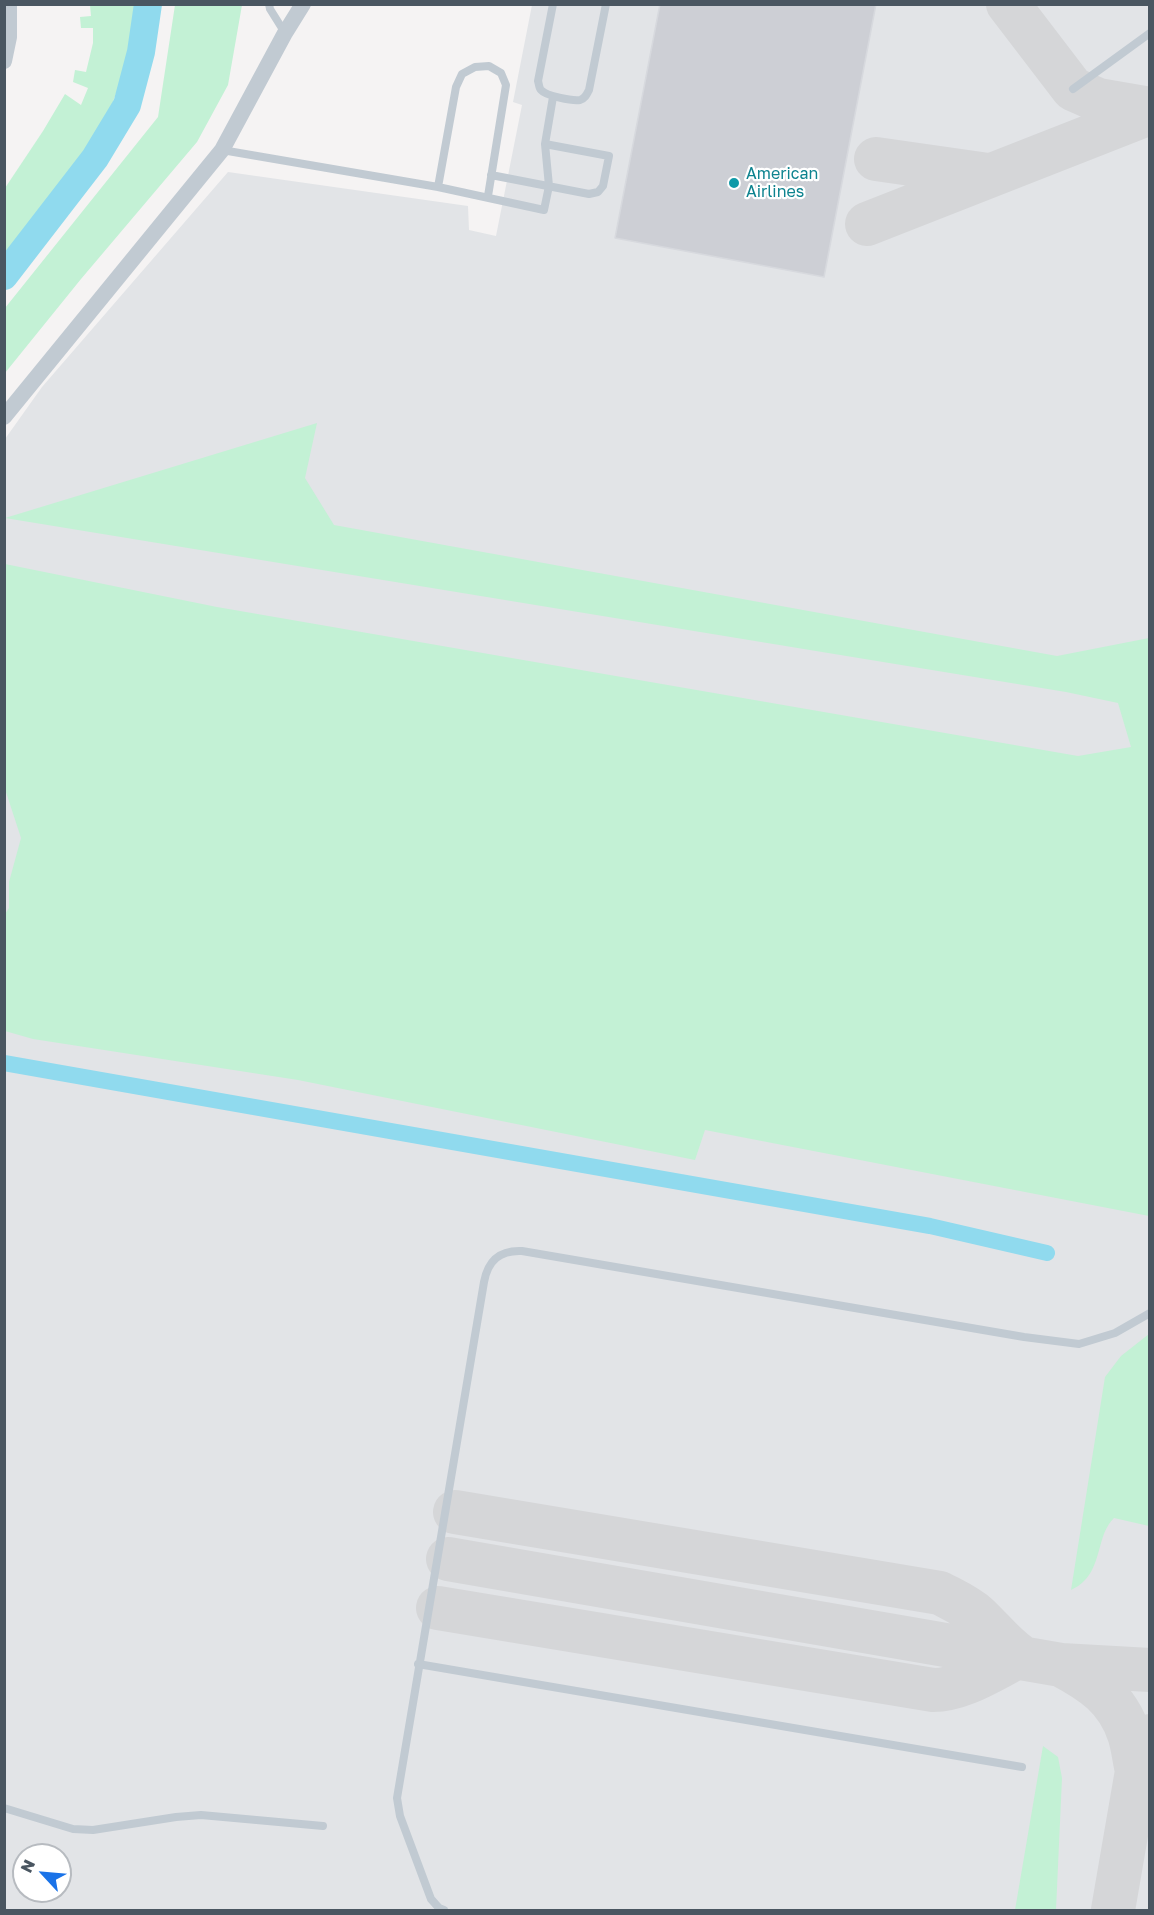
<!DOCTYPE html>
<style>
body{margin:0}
#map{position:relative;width:1154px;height:1915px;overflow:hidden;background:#f5f3f3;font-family:"Golos Text",sans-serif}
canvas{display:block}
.frame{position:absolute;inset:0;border:6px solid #4a5661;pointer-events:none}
.north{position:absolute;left:12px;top:1843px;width:60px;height:60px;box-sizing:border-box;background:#fff;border:2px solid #b7bbc0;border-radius:50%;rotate:296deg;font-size:16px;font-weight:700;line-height:24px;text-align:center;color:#4a5661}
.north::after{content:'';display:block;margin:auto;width:21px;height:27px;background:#1a73e8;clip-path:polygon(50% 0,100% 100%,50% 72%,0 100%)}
</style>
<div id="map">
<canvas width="1154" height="1915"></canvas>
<div class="frame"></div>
<div class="north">N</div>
</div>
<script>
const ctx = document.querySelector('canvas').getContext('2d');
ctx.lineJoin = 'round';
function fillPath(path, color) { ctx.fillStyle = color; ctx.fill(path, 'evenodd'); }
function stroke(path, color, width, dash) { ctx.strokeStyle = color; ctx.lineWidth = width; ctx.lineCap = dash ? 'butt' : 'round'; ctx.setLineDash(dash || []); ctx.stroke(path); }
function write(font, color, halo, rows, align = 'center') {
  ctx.font = font + ' "Golos Text",sans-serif'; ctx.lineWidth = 4.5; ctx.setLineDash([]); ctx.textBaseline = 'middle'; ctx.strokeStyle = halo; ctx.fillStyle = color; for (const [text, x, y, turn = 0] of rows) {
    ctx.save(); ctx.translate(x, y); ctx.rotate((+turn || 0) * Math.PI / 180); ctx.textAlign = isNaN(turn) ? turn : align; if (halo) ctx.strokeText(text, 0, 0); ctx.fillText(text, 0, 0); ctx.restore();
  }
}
fillPath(new Path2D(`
 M532 5H1149V1910H5V439L42 387 228 172 468 206 469 230 496 236 522 105 513 102ZM24 1855H60V1891H24Z`), '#e2e4e7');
fillPath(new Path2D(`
 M90 5H141L134 42 99 142 29 236 5 264V188L43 131 65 94 81 105 88 88 73 82 75 70 86 72 93 43V28H81L80 17 91 16Z
 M175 5H242L228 85 197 142 81 279 5 373V308L158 117Z
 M317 423 305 478 334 525 1057 656 1149 638V1216L705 1130 695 1160 298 1080 33 1039 5 1031V914L9 908V882L21 838 5 789V564L217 607 1078 756 1131 747 1118 703 1066 692 5 518Z
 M1149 1334V1526L1114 1518C1097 1534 1102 1565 1083 1582 1080 1585 1075 1588 1071 1590L1105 1377 1121 1356Z
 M1043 1746 1058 1757 1062 1778 1056 1910H1015Z`), '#c3f1d5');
stroke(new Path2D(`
 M4 1063 930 1226 1047 1253`), '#90daee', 16);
stroke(new Path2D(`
 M4 276 95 158 127 105 141 52 148 4`), '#90daee', 28);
stroke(new Path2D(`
 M1008 4 1073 89 1098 100 1150 109
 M876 159 988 175
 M867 224 1150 113
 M448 1559 1061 1665 1150 1670
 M438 1608 933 1690C963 1690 993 1669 1020 1656 1003 1644 992 1629 978 1616 967 1606 953 1600 940 1593L455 1512
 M1061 1665C1093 1682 1117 1698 1129 1734 1133 1745 1134 1759 1137 1771
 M1113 1910 1137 1771 1141 1751 1150 1736`), '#d5d6d8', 44);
const building = new Path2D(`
 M660 4H876L824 277 615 238Z`);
fillPath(building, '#cdcfd5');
stroke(building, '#d7d9de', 1.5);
stroke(new Path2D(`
 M269 4 270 9 285 33
 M553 4 538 81C539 84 539 88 541 90 546 96 572 101 580 100 585 99 587 94 589 90L606 4
 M1073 89 1150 33
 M222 150 438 187 544 210 549 186 545 144 553 97
 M491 175 589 194 598 192 603 186 609 156 545 144
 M438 187 456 87 462 74 475 67 489 66 501 73 506 85 488 196
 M418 1664 1022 1767
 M4 1808 73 1829 93 1830 176 1817 201 1815 323 1826
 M444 1910 439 1908 431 1899 400 1816 397 1798 484 1282C488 1260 500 1250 522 1251L1024 1337 1079 1344 1115 1333 1150 1313`), '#c1cad2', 8);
stroke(new Path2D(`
 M4 61 9 37V4
 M4 417 222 150 285 33 303 4`), '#c1cad2', 16);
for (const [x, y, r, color] of [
 [734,183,6,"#0f9aa8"]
]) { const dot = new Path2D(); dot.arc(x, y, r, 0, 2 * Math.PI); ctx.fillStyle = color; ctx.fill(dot); stroke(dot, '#fff', 2); }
write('16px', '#0d838f', '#fff', [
 ["American",746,174],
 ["Airlines",746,192]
], 'left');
</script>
